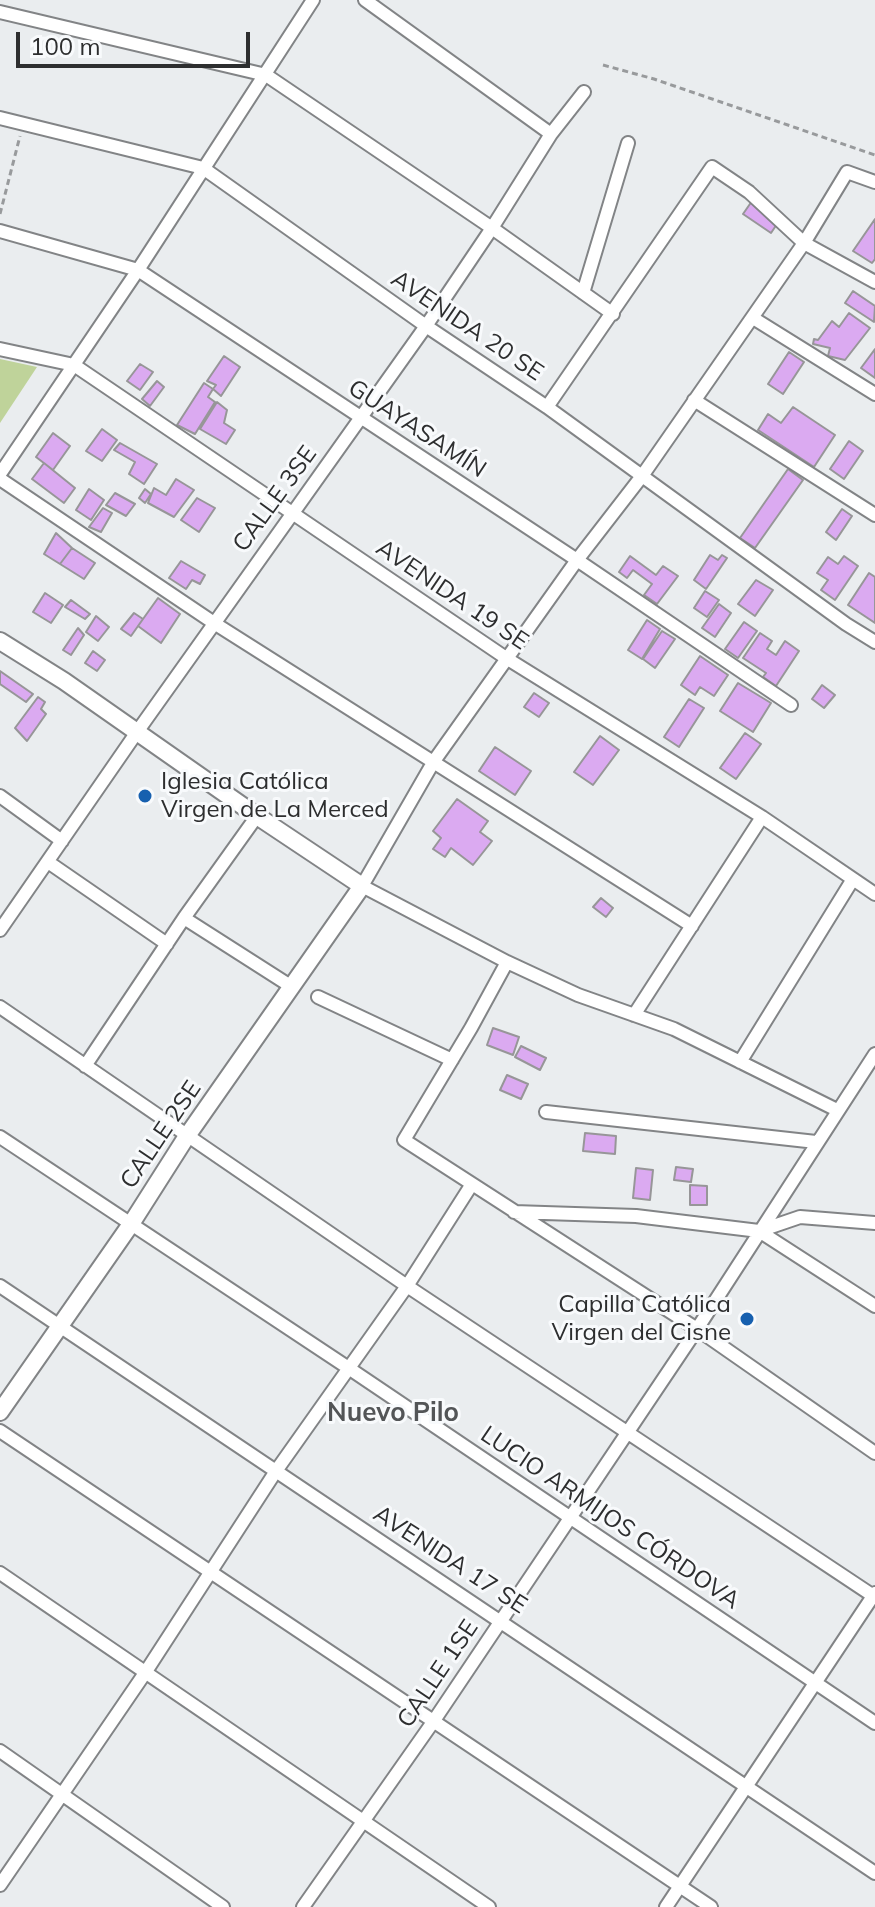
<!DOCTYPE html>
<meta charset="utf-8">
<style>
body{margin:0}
#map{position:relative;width:875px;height:1907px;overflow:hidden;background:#eaedef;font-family:Mulish,sans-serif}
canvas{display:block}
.scale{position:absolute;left:16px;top:32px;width:234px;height:36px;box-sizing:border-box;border:4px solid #2d2e2f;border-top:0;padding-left:10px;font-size:24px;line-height:28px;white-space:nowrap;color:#2d2e2f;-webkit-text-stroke:6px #f8fafc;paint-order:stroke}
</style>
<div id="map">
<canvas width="875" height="1907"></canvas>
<div class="scale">100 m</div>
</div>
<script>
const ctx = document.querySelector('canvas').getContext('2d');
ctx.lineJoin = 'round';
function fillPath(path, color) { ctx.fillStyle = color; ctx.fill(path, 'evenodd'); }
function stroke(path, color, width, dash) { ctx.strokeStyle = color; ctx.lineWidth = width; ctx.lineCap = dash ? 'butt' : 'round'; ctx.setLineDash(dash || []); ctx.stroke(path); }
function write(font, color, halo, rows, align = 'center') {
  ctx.font = font + ' Mulish,sans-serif'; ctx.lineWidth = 6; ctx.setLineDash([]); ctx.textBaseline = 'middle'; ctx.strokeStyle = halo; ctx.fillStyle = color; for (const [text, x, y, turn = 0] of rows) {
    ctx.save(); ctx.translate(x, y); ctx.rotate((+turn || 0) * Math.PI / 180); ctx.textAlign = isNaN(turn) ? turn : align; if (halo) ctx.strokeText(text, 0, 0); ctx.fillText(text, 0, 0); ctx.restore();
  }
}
fillPath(new Path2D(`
 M0 359 37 367 0 423Z`), '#bfd39a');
const building = new Path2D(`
 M752 201 779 221 771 233 743 214Z
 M875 219V259L872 263 853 251Z
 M853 291 875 306 874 322 845 303Z
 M849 313 870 328 845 360 828 356 830 348 813 344 814 339 818 340 832 321 839 327Z
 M875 349V378L861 368Z
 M789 352 804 362 783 394 768 384Z
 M224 356 240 367 221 396 213 389 216 385 207 381Z
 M140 364 153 372 140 390 127 381Z
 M157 381 164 387 150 406 142 399Z
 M204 383 213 389 208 397 215 402 195 434 177 425Z
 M217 402 227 410 224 423 235 430 226 444 200 429Z
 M793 407 835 435 814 467 758 430 768 414 781 423Z
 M102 429 117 440 102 461 86 451Z
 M53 433 70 446 53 470 36 457Z
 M849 441 863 451 844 479 830 469Z
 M120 443 157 464 144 484 129 474 135 462 114 450Z
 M44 463 75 488 64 503 32 479Z
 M788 469 803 480 755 548 740 538Z
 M176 479 194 490 174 517 148 503 154 488 166 495Z
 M89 489 104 500 91 520 76 510Z
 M145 489 151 494 145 503 139 498Z
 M115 493 135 504 126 516 106 505Z
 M197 498 215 508 199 532 181 520Z
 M103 508 112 513 101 532 89 527Z
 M842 509 852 516 836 540 826 532Z
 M56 533 72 548 60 564 44 554Z
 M72 548 95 563 84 579 60 564Z
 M710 555 718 560 722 555 727 558 706 589 694 580Z
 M630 556 656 575 663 566 678 576 657 604 644 595 652 584 633 570 627 578 619 572Z
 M844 556 858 566 835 600 821 590 828 580 817 573 828 557 838 564Z
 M181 561 205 575 200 584 192 580 186 589 169 578Z
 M869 573 875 577V623L848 605Z
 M756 580 773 590 755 616 738 604Z
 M705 591 719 600 707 617 694 608Z
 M45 593 63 605 51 623 33 612Z
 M158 598 180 614 161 643 138 626Z
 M71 600 90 614 85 619 65 607Z
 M719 604 731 613 715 637 702 628Z
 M134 613 143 619 131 636 121 629Z
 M96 616 109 627 98 641 86 632Z
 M647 620 660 629 642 659 628 650Z
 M744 622 757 631 738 658 725 649Z
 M78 628 84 635 71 655 63 650Z
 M662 631 675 639 655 668 643 659Z
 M760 633 772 641 767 649 776 655 785 641 799 651 776 686 763 677 766 673 743 658Z
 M93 651 105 660 97 671 85 663Z
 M700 656 728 675 714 696 700 687 695 695 681 685Z
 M0 671 33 694 26 702 0 684Z
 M738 683 771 703 753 732 720 711Z
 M822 685 835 695 824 708 812 699Z
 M534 693 549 703 539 717 524 707Z
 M38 697 45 702 41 709 46 714 27 741 15 728Z
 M689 699 704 708 679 747 664 737Z
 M745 733 761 744 736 779 720 768Z
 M600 736 619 750 593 785 574 772Z
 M495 747 531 771 515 795 479 771Z
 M457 799 488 821 480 832 492 841 473 865 451 848 445 857 433 849 441 838 433 831Z
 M601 898 613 908 606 917 593 907Z
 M493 1028 519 1037 513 1055 487 1045Z
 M521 1046 546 1058 540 1070 515 1057Z
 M507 1075 528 1084 521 1099 500 1090Z
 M585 1133 616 1136 615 1154 583 1151Z
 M676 1167 693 1169 691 1182 674 1180Z
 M636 1168 653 1170 650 1200 633 1198Z
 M690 1185 707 1186V1205H690Z`);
fillPath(building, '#dbaaf1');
stroke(building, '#979698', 2);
const minor = new Path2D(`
 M365 0 551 134
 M0 12 266 75 492 228 613 314
 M0 118 203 168 426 326 547 407 846 624 875 642
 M875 182 847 172 804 243 875 282
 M0 231 138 270 577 560 791 705
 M583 293 628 143
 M753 318 875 394
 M0 349 74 365 506 658 762 817 875 894
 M694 400 875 515
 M547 407 712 167 749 192 804 243 642 476 577 560 434 761 362 886 507 962 578 995 674 1029 837 1110
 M0 474 138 270 313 0
 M0 479 214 623 692 926
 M0 796 62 841
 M48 862 167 944
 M184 918 292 987
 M0 930 137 732 426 326 492 228 551 134 584 92
 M507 962 471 1028 404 1140 697 1329 875 1453
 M318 997 452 1060
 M0 1007 407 1286 875 1597
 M634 1015 762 817
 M740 1062 853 879
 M85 1066 184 918 257 816
 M546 1112 816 1142
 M0 1137 350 1369 875 1723
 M514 1212 636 1216 759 1231 800 1217 875 1223
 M759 1231 875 1306
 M0 1286 875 1873
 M0 1431 711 1907
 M0 1573 489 1907
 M0 1751 223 1907
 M0 1885 145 1673 276 1471 407 1286 472 1184
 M303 1907 433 1722 697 1329 875 1054
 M666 1907 875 1593`);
const tertiary = new Path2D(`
 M0 641 64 681 257 816 362 886 187 1136 131 1224 0 1412`);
stroke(minor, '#828486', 16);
stroke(tertiary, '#828486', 20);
stroke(new Path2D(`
 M603 65 654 79 875 155
 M0 214 20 136`), '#989a9c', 3, [6, 4]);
stroke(minor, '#fff', 12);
stroke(tertiary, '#fff', 16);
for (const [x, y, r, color] of [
 [145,796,8,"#1760af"],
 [747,1319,8,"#1760af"]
]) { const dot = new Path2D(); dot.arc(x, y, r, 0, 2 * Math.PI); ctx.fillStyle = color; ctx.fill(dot); stroke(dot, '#f8fafc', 3); }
write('24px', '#2d2e2f', '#f8fafc', [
 ["AVENIDA 20 SE",467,326,34],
 ["GUAYASAMÍN",417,429,33],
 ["CALLE 3SE",275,499,-54],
 ["AVENIDA 19 SE",452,595,34],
 ["CALLE 2SE",161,1135,-56],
 ["LUCIO ARMIJOS CÓRDOVA",610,1518,34],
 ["AVENIDA 17 SE",450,1560,33],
 ["CALLE 1SE",438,1674,-56]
]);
write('24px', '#2d2e2f', '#f8fafc', [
 ["Iglesia Católica",161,782],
 ["Virgen de La Merced",161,810],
 ["Capilla Católica",731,1305,"right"],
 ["Virgen del Cisne",731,1333,"right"]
], 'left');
write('bold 26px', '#535557', '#f8fafc', [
 ["Nuevo Pilo",393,1413]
]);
</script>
